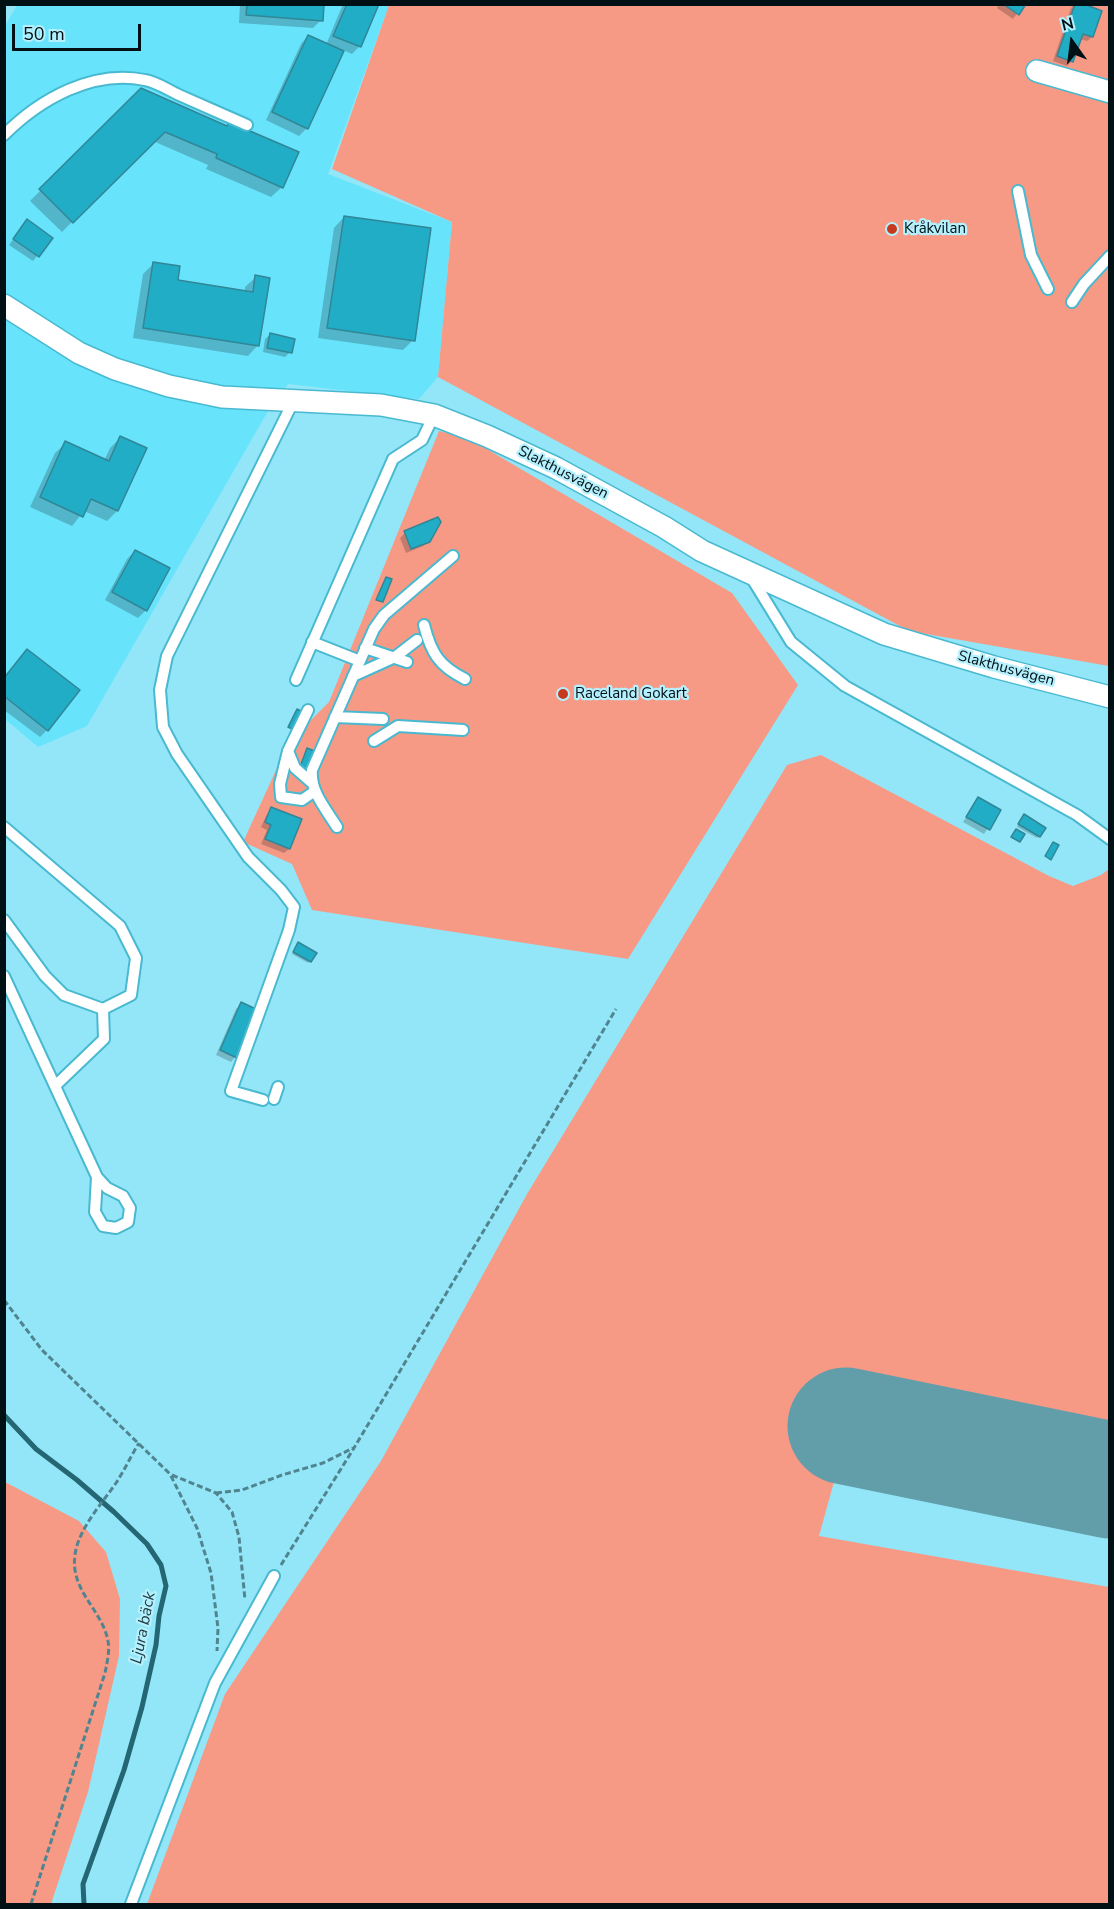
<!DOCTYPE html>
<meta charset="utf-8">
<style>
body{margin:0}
#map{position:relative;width:1114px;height:1909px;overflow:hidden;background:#93e6f8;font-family:"Nunito Sans",sans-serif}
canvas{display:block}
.frame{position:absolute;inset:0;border:6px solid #001014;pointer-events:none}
.north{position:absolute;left:1042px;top:12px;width:60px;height:60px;-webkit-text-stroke:4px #b4f0fd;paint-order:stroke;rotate:346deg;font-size:16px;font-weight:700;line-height:24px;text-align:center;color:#001014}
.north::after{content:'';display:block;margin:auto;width:21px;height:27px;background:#001014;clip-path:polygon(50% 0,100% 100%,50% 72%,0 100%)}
.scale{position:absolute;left:12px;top:24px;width:129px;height:27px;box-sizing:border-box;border:3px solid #001014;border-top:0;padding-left:8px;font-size:18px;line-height:21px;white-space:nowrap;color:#001014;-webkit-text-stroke:4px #b4f0fd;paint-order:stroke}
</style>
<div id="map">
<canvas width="1114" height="1909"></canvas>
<div class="frame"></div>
<div class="north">N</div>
<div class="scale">50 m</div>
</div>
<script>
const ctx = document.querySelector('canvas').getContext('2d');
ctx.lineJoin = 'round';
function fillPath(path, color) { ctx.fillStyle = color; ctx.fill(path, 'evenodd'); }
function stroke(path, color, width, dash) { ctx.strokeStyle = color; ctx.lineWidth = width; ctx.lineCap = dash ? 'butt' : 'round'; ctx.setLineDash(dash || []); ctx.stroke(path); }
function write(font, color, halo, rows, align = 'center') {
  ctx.font = font + ' "Nunito Sans",sans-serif'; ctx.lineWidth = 4.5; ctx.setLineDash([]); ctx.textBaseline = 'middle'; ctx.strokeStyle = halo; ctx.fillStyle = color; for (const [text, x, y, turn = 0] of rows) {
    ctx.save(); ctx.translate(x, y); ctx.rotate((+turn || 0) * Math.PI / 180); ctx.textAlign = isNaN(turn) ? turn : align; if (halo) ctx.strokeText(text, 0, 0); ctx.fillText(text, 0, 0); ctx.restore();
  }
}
fillPath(new Path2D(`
 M17 5H389L328 174 452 222 438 377 419 399 288 384 268 411 87 726 38 747 5 719V26Z`), '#67e3fc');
fillPath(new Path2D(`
 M389 5H1109V666L909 631 438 377 452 222 332 169Z
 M439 431 468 438 732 593 798 685 628 959 312 910 292 864 243 842 289 742 329 702Z
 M821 755 1049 876 1073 886 1101 875 1109 869V1433L856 1382 837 1471 819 1536 1109 1587V1904H147L225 1694 381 1461 527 1194 787 765Z
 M5 1482 79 1521 106 1552 120 1599 119 1656 88 1792 51 1904H5Z`), '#f69a86');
fillPath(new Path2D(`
 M240 4H322L321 20 313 28 239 23Z
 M343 4H377L360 46 352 54 343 50 307 128 299 136 266 120 301 44 308 36 326 45Z
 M999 4H1024L1013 19 997 8Z
 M1075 4H1080L1092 37 1087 41 1080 39 1072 61 1067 66 1053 61 1071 8Z
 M141 90 226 127 229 124 282 187 271 197 206 169 208 165 153 141 62 232 30 201Z
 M344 217 413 340 403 350 318 338 334 228Z
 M23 226 51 238 33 261 9 245Z
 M154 263 176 282 245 293V287L256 277 258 345 248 356 133 338 143 274Z
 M270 335 290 352 285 357 263 352 265 339Z
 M121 437 117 511 107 521 84 511 72 526 30 507 55 453 66 443 104 461 110 448Z
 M438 519 429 541 423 546 406 553 400 538 405 533Z
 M135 551 146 610 138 618 105 600 127 559Z
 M4 678 47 730 40 737 4 710Z
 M978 799 999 811 984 834 963 822Z
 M272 809 289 849 284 853 261 844 267 830 261 827 267 814Z
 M1022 818 1039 836 1037 838 1017 827Z
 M297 946 310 961 308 963 292 954Z
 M241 1004 235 1057 231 1062 216 1055 236 1009Z`), '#0003');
stroke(new Path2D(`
 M4 1415 36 1449 77 1480 114 1512 147 1544 161 1565 166 1586 159 1616 156 1645 142 1707 124 1770 83 1884 84 1904`), '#246673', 5);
stroke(new Path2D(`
 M846 1426 1110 1480`), '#619eaa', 117);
const building = new Path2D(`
 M247 4H324L323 21 246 15Z
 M347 4H379L361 47 333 36Z
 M1003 4H1026L1019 15Z
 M1075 4H1084L1102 11 1093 37 1083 34 1073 62 1057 56Z
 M308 35 344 51 308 129 272 112Z
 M141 88 227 126 229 122 299 152 283 188 216 158 217 154 165 132 73 223 39 189Z
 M344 216 431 228 415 341 327 328Z
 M27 219 53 238 39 257 13 239Z
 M153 262 180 266 178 280 253 292 255 275 270 278 259 346 143 328Z
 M270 333 295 339 292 353 267 348Z
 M120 436 147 448 118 511 91 499 83 517 40 497 65 441 109 461Z
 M438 517 441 522 430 542 411 549 404 531Z
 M135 550 170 568 147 611 112 592Z
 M386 577 392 579 383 602 376 600Z
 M27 649 80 690 48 731 4 696V678Z
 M297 709 303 712 294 730 288 727Z
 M307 748 317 752 310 770 300 767Z
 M978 797 1001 810 990 830 966 817Z
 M271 807 302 819 290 849 265 839 271 825 265 822Z
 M1024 814 1046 828 1040 837 1018 824Z
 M1016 829 1025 834 1020 842 1011 837Z
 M1053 842 1059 845 1051 860 1045 856Z
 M298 942 317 953 311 962 293 952Z
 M241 1002 258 1010 237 1058 220 1050Z`);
fillPath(building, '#21adc5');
stroke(building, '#318697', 1.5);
const lane = new Path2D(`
 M4 135C40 99 93 69 145 80 157 82 168 90 179 95 202 105 224 115 247 125
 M1018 191 1031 255 1048 289
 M1072 302 1084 284 1110 256
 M751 577 791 642 845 686 1077 815 1110 839
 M424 625C431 653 439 666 465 679
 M312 642 360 661
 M365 648 407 662
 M353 676 395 657 417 640
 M296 680 393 459 422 440 434 415
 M308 710 288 751 295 768 311 782
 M335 717 383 719
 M374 741 398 726 463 730
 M288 751 280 784 281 797 302 800 315 791
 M4 827 120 926 136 958 131 995 103 1009 64 995 45 976 4 920
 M337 827C325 808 310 791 312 770L374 629 384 615 453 556
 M4 976 97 1177 107 1188 123 1196 130 1208 128 1222 116 1228 103 1226 95 1212 97 1177
 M56 1085 104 1039 103 1009
 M274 1099 278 1087
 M263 1100 231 1091 289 930 294 907 281 890 248 857 177 754 163 727 160 690 167 656 293 402
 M131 1904 215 1683 274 1576`);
const street = new Path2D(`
 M1037 71 1110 92
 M4 305 79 353 115 369 169 386 222 397 381 405 434 415 487 436 556 468 664 527 702 551 884 634 994 667 1110 697`);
stroke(lane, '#49b9d0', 14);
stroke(street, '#49b9d0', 24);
stroke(new Path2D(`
 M4 1300 42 1350 170 1474 197 1528 211 1573 218 1628 217 1651
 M172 1475 216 1493 232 1512 239 1537 245 1600
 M216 1493 242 1490 282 1475 323 1463 353 1448
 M281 1565 354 1448 616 1009
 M31 1904 105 1673C107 1663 110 1650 108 1641 103 1614 79 1597 75 1570 70 1537 99 1508 116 1483 124 1471 131 1456 139 1443`), '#50848f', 3, [6, 3]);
stroke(lane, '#fff', 10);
stroke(street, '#fff', 21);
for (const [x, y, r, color] of [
 [892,229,6,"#c53a1f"],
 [563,694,6,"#c53a1f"]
]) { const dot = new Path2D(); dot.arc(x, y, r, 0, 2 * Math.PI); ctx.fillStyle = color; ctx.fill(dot); stroke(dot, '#b4f0fd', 2); }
write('15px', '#001014', '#b4f0fd', [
 ["Kråkvilan",904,229],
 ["Raceland Gokart",575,694]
], 'left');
write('15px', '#001014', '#b4f0fd', [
 ["Slakthusvägen",563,473,27],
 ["Slakthusvägen",1006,669,15]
]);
write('italic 16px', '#1d383e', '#b4f0fd', [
 ["Ljura bäck",144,1628,-79]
]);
</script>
